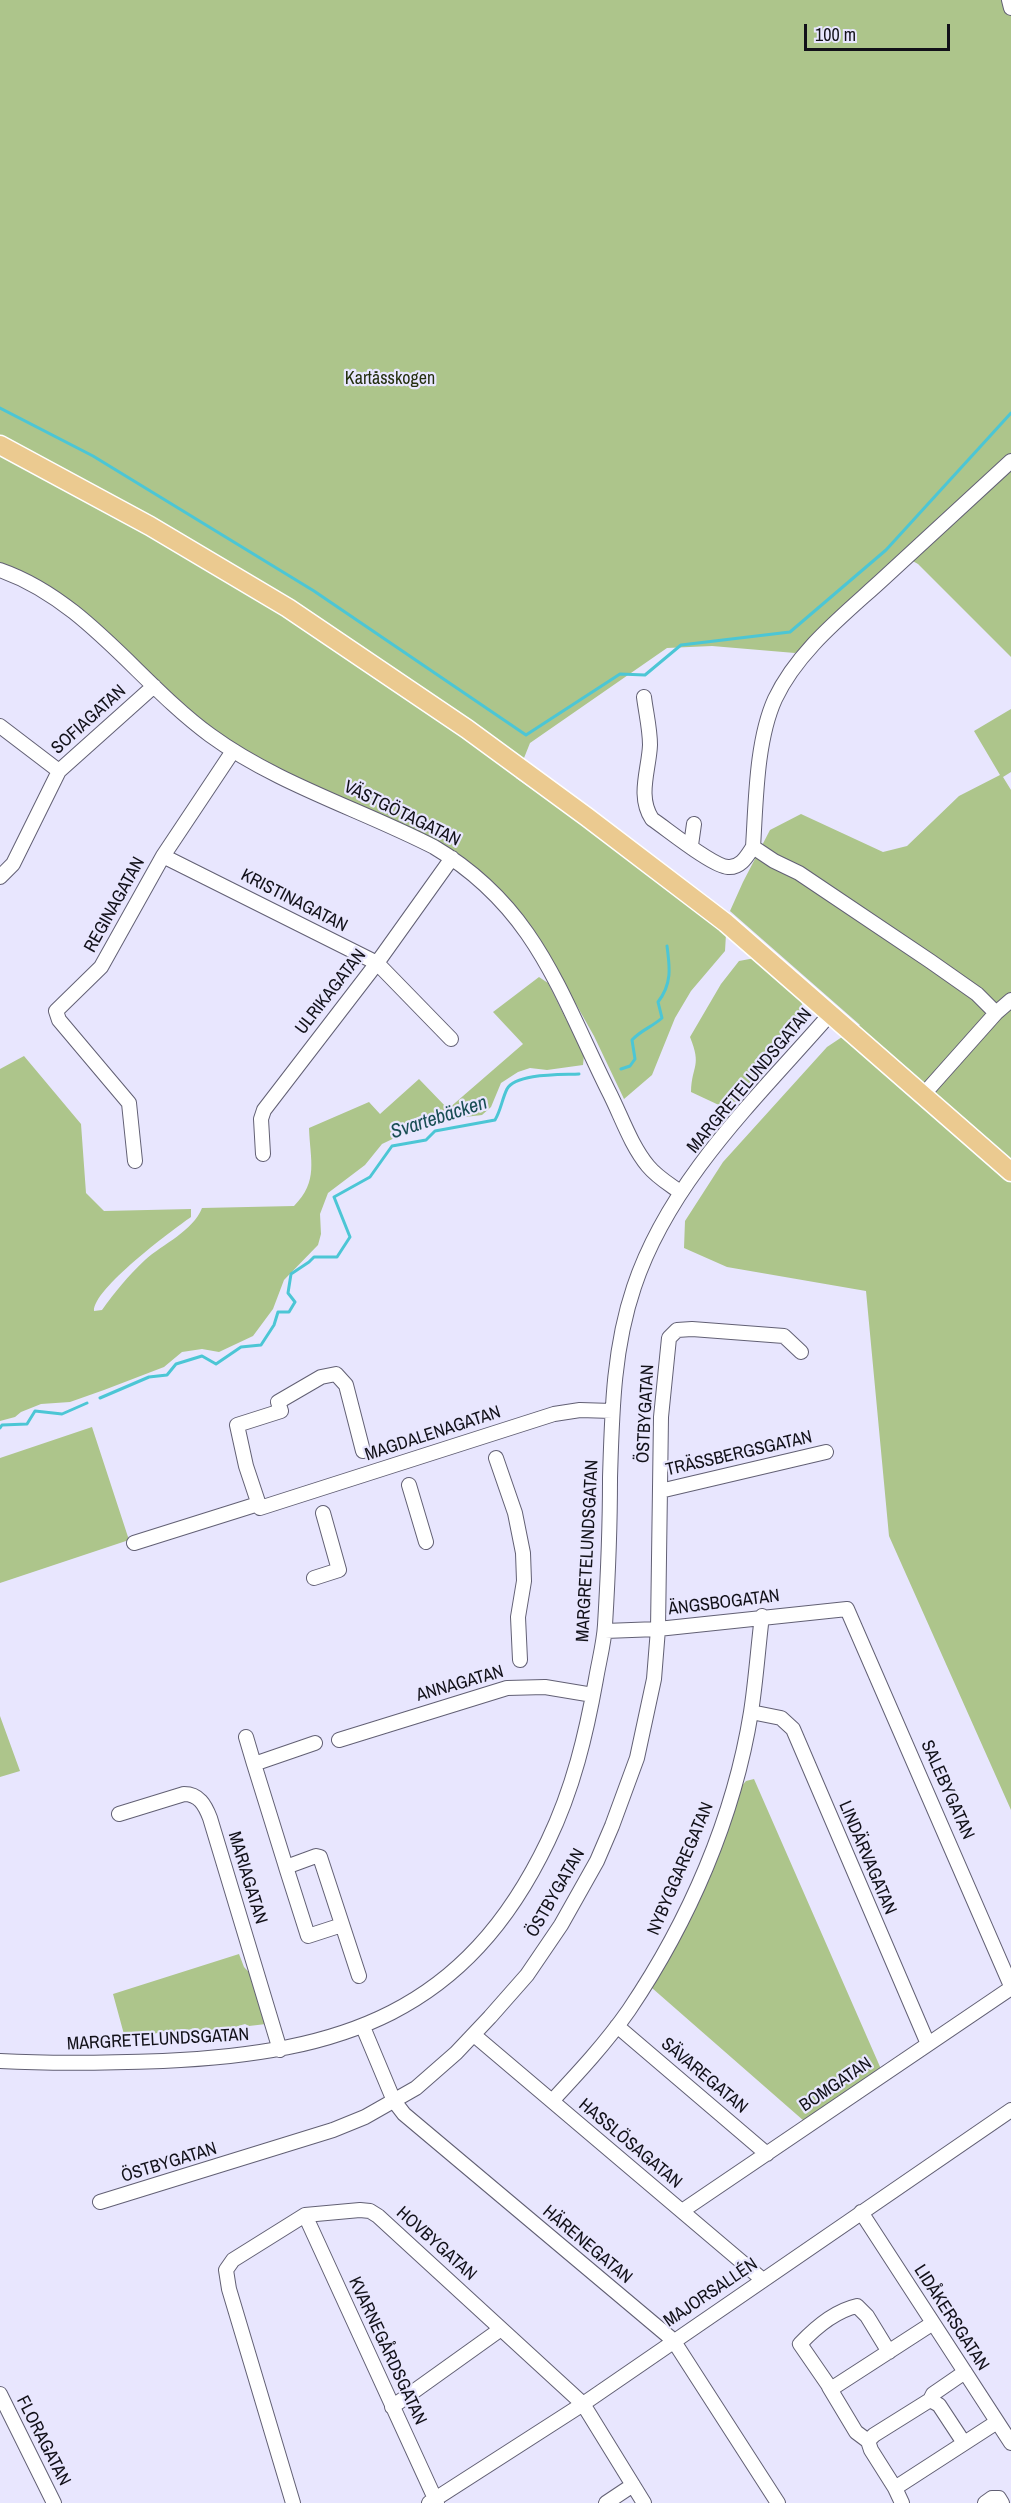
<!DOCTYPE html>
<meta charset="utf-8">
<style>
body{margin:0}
#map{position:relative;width:1011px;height:2503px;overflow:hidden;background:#e8e6fe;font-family:"Archivo Narrow",sans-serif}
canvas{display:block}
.scale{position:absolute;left:804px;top:24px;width:146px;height:27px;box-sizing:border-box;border:3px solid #121119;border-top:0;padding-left:8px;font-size:18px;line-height:21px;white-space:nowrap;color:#121119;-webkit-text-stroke:4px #e8e6fe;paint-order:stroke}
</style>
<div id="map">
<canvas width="1011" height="2503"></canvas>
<div class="scale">100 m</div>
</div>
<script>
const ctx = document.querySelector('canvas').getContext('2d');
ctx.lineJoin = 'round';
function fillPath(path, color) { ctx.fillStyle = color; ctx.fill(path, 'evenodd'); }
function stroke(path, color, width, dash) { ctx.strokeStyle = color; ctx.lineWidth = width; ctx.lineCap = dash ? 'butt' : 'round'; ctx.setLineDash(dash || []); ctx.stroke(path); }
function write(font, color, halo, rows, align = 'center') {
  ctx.font = font + ' "Archivo Narrow",sans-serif'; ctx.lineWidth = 4.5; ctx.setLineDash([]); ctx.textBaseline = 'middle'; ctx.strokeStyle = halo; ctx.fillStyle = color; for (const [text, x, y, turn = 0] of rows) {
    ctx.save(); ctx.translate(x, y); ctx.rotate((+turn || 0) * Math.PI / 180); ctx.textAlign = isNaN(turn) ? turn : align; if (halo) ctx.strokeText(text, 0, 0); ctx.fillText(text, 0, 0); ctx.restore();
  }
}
fillPath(new Path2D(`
 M0 0H1011V657L918 564 909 559 795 653 712 646 667 648 530 743 516 778 619 849 726 934 725 951 691 991 675 1018 652 1075 624 1099 594 1036 538 937 518 909 478 870 235 746 195 716 159 682 0 564Z
 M1011 709V772L1003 777 1011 790V1810L889 1536 866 1291 727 1267 684 1248 685 1221 723 1162 827 1047 860 1025 730 911 743 882 770 830 801 814 883 852 907 846 959 796 1000 775 974 731Z
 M755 958C767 968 798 989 802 1004 809 1030 750 1087 732 1106H721L691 1092C692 1064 702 1067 690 1037L721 984 739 961Z
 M539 977 548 983 584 1055 583 1065 547 1070 530 1068 518 1072 501 1083 491 1107 482 1115 440 1120 422 1130 403 1134 382 1144 365 1165 328 1193 320 1214 321 1234 318 1245 284 1280 273 1309 253 1336 219 1352 202 1349 182 1352 164 1367 104 1390 70 1402 41 1404 21 1412 15 1417 0 1421V1069L24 1056 81 1124 86 1193 104 1211 191 1209V1217C171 1231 93 1289 94 1311L102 1310C115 1292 128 1276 145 1260 163 1244 193 1231 202 1208L294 1206C319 1181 310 1160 309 1128L369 1102 380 1114 419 1079 448 1109 523 1044 493 1012Z
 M92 1427 129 1540 0 1583V1458Z
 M0 1716 20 1771 0 1777Z
 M754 1779 881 2069 804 2121 652 1988 679 1938 739 1789 746 1781Z
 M239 1954 244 1967 257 1981 266 2024 249 2026 245 2024 225 2030 222 2027 203 2032C192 2026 183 2031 171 2036L164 2031 143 2037 138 2035 125 2038 113 1994Z`), '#adc58b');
stroke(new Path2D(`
 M0 408 93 456 314 591 526 735 620 674 645 675 681 645 790 632 886 550 1011 413
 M621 1069 630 1066 635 1059 632 1040C641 1030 652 1027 662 1018L658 1002C672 984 670 968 667 946
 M100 1398 149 1377 167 1375 176 1364 202 1356 216 1364 241 1347 261 1345 274 1325 278 1312H289L295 1302 288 1293 291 1274 309 1262 314 1257H337L350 1237 334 1197 370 1177 392 1146 426 1140 435 1131 495 1120C501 1110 502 1099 507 1089 516 1073 562 1075 579 1074
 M0 1428 2 1425 27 1424 35 1411 62 1414 87 1403`), '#4cc6d5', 3);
const minor = new Path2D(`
 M1009 0 1011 8
 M0 570C86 600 139 683 210 735 277 784 360 809 434 847 535 907 559 991 608 1090 621 1115 630 1144 648 1166 657 1177 669 1184 680 1192
 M644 697C646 713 650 729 650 745 649 770 637 796 652 819 667 829 712 866 728 867 741 868 747 856 753 847
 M0 726 59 771
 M691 845 694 824
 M163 856 377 963 451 1039
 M0 877 13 864 59 771 154 686
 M996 1013 977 994 930 961 799 873 774 861 753 847C756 802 756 741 775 699 798 650 845 614 884 578 926 539 969 500 1011 461
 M923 1095 996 1013 1011 1000
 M263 1154 261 1119 264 1110 377 963 452 858
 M135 1161 129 1103 59 1020 56 1011 101 967 163 856 233 751
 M363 1451 346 1385 336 1374 321 1377 278 1402 281 1411 237 1425 246 1466 260 1508 554 1414 580 1410 612 1411
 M496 1458 515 1513 523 1553 524 1581 518 1617 520 1660
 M409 1485 426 1542
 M660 1491 826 1452
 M134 1543 258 1504
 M314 1578 339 1570 323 1513
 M605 1631 658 1629 847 1609 1011 1986
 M751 1712 781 1718 793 1729 928 2044
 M246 1737 254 1764
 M339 1740 507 1688 545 1687 593 1695
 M119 1814 184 1794C199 1794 205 1805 210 1818L280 2050
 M286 1867 254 1764 315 1743
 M342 1925 308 1936 286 1867 316 1856 320 1857 359 1976
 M617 2026 767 2154
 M363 2027 394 2101 404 2114 673 2340 778 2503
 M474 2035 763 2280
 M0 2061C54 2064 108 2063 163 2061 341 2053 466 2013 548 1841 573 1789 586 1735 596 1679 599 1661 604 1643 605 1625 608 1576 610 1527 610 1478 612 1413 613 1349 634 1287 670 1179 758 1097 831 1013
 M552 2101C579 2072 606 2043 629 2010 689 1921 734 1818 751 1712 756 1680 758 1648 762 1616
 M100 2202 333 2130 365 2117 416 2088 456 2053 490 2017 527 1975 561 1925 597 1861 612 1826 637 1758 654 1679 658 1629 661 1417 669 1338 677 1330 692 1329 784 1336 801 1352
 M682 2211 1011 1988
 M861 2212 1011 2443
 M305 2215 437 2503
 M889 2352 867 2316 857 2306C835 2311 814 2329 800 2344L831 2389 933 2323
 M829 2387 856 2432 868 2441
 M0 2394 54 2503
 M930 2400 933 2394 965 2372
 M392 2407 501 2329
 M964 2443 939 2405 930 2400 874 2435 868 2441 871 2450 895 2488 997 2422
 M895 2488 902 2503
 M293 2503 229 2289 226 2270 233 2260 305 2215 360 2210 370 2211 378 2216 583 2404 644 2503
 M429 2503 583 2404 1011 2110
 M606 2503 633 2485
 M985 2503 992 2498H999L1002 2503`);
const major = new Path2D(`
 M0 445 150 526 288 608 467 729 587 817 726 923 1011 1172`);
stroke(minor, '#626074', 16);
stroke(major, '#fff', 21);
stroke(minor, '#fff', 14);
stroke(major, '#ebca90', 18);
write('18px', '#242f0f', '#e8e6fe', [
 ["Kartåsskogen",390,379]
]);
write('18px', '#121119', '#e8e6fe', [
 ["SOFIAGATAN",89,720,-42],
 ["VÄSTGÖTAGATAN",402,814,26],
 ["KRISTINAGATAN",294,901,27],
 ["REGINAGATAN",115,905,-61],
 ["ULRIKAGATAN",331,992,-52],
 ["MARGRETELUNDSGATAN",750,1081,-50],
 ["ÖSTBYGATAN",646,1414,-87],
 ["MAGDALENAGATAN",433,1434,-18],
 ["TRÄSSBERGSGATAN",739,1454,-13],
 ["MARGRETELUNDSGATAN",588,1551,-87],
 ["ÄNGSBOGATAN",724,1603,-7],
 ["ANNAGATAN",460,1684,-16],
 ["SALEBYGATAN",947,1790,66],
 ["LINDÄRVAGATAN",867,1858,67],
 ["NYBYGGAREGATAN",681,1869,-67],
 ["MARIAGATAN",247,1878,73],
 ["ÖSTBYGATAN",556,1893,-60],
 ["MARGRETELUNDSGATAN",158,2040,-3],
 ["SÄVAREGATAN",704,2076,40],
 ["BOMGATAN",836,2085,-34],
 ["HASSLÖSAGATAN",630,2144,40],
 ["ÖSTBYGATAN",169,2163,-17],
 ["HOVBYGATAN",436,2244,42],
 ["HÄRENEGATAN",587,2245,40],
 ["MAJORSALLÉN",711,2293,-34],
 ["LIDÅKERSGATAN",951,2318,57],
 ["KVARNEGÅRDSGATAN",387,2351,65],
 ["FLORAGATAN",43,2441,63]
]);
write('italic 20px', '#194e54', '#e8e6fe', [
 ["Svartebäcken",439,1118,-18]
]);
</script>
